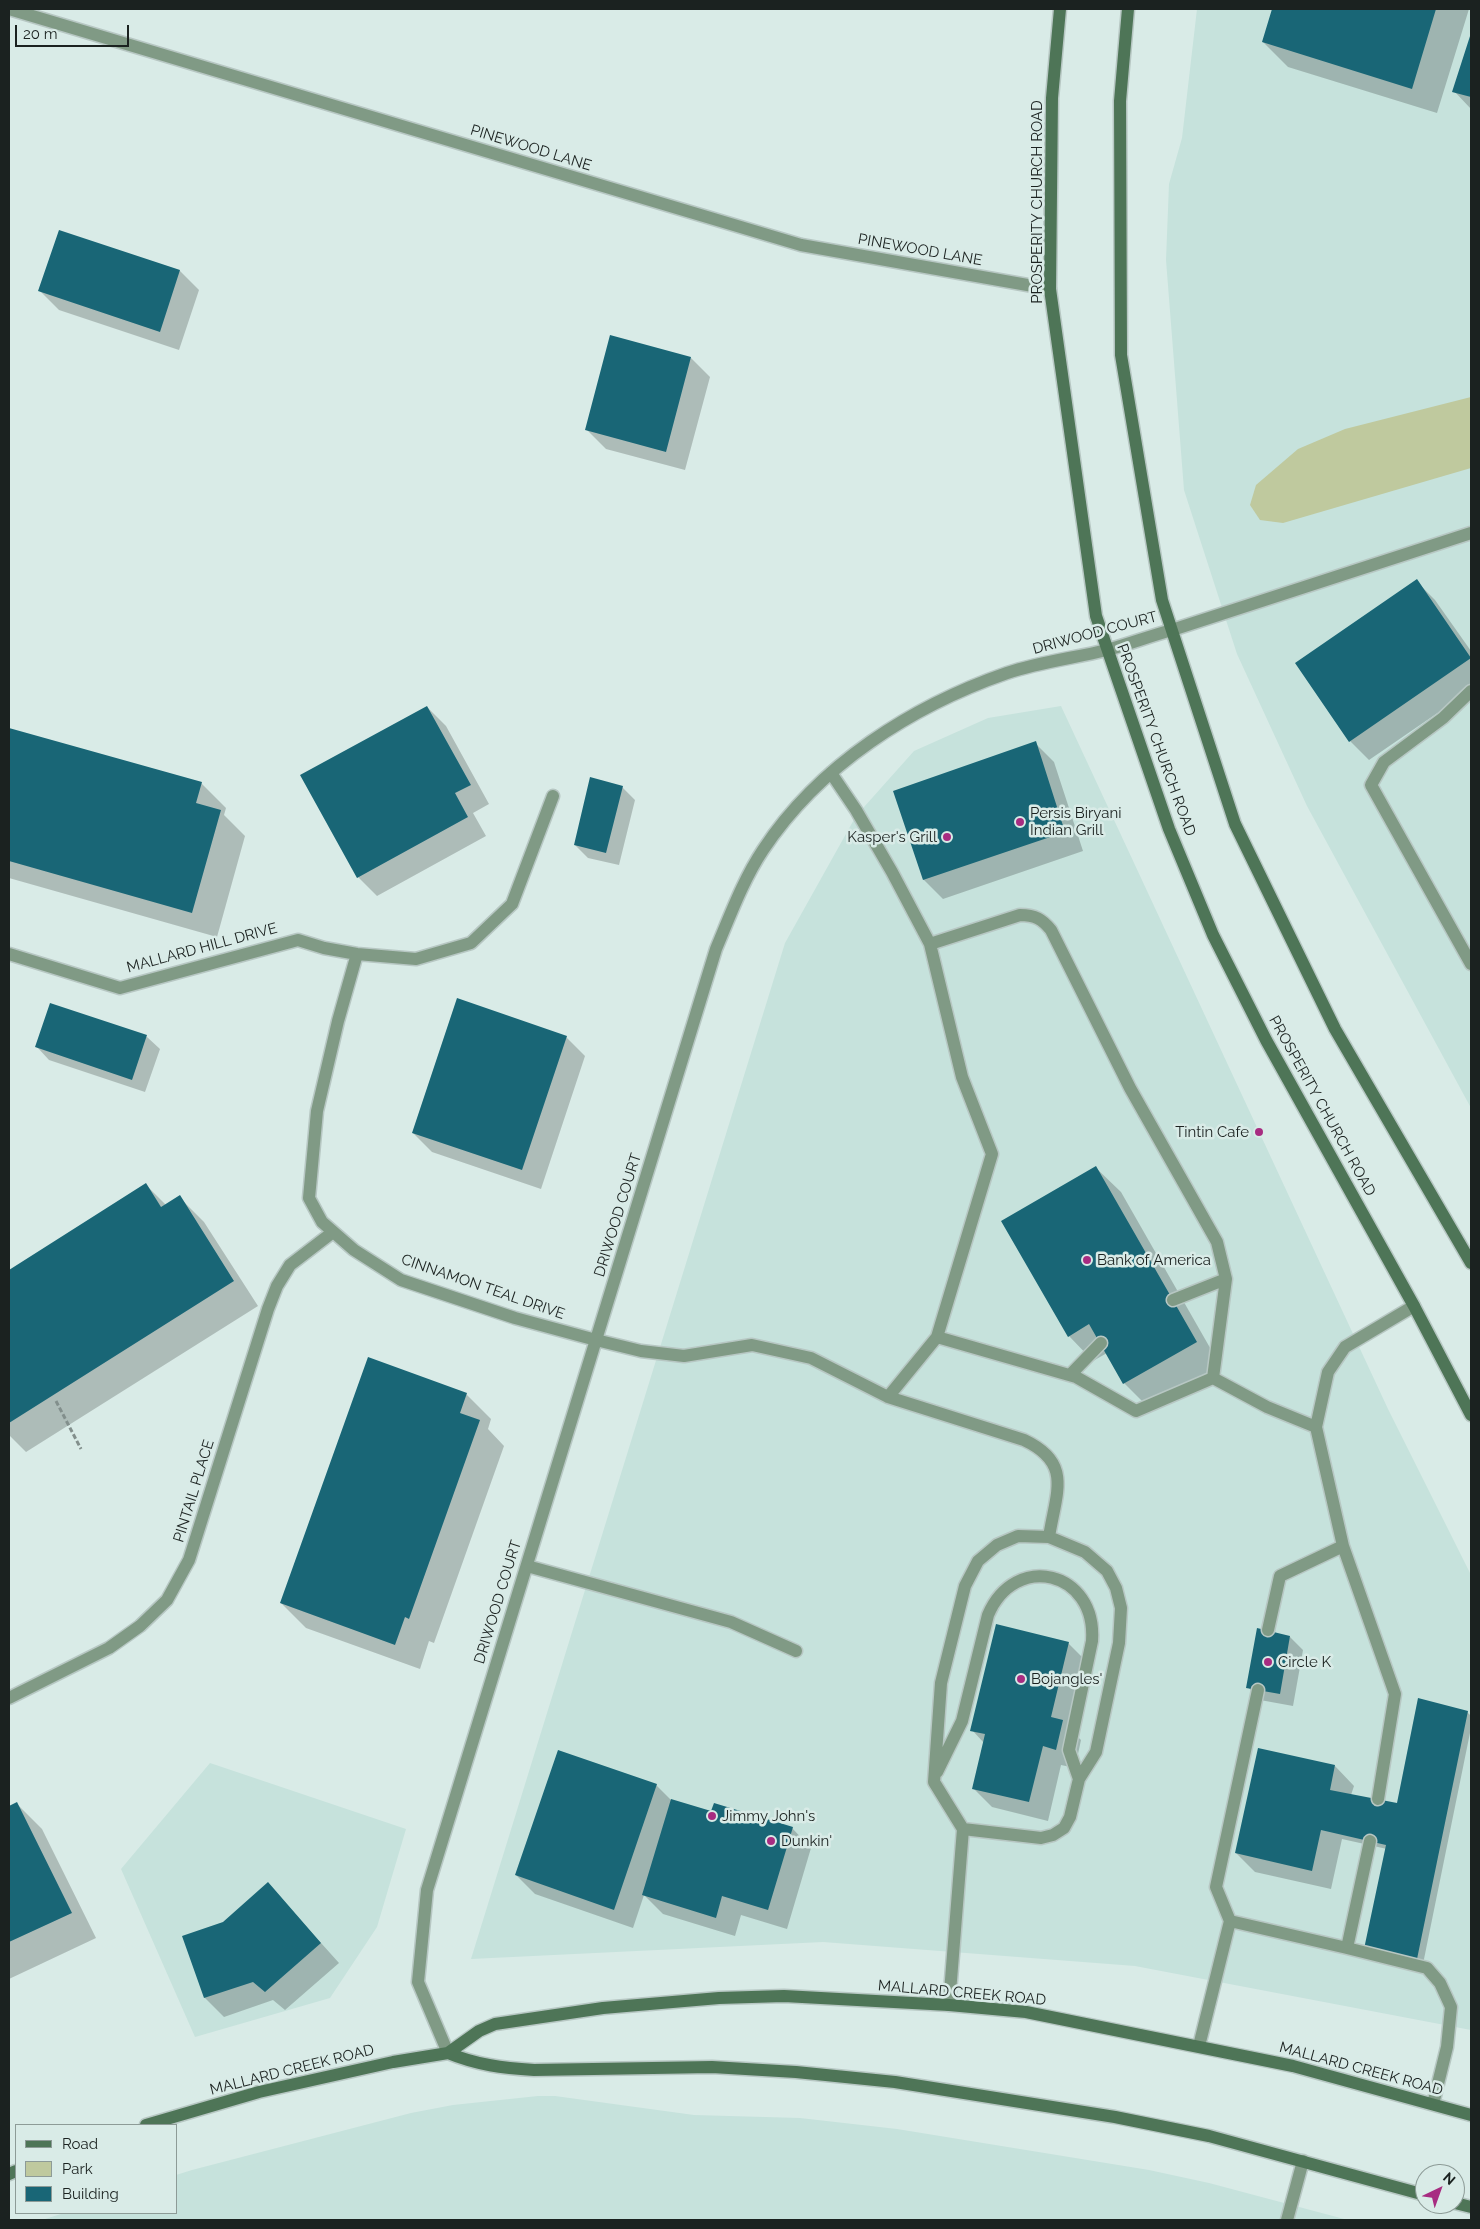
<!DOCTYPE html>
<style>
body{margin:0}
#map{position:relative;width:1480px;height:2229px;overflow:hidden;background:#d9ebe7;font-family:Raleway,sans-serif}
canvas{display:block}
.frame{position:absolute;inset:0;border:10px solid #1b2220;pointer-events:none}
.legend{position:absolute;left:15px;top:2124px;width:162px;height:90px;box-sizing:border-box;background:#d9ebe7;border:1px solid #8d9b97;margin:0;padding:6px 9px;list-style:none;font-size:15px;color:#1b2220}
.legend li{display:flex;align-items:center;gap:10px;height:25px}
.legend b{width:25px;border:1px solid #8d9b97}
.north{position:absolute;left:1415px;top:2164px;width:50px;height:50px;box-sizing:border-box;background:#d9ebe7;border:1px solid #8d9b97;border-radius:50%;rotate:42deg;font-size:14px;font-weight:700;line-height:20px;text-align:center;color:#1b2220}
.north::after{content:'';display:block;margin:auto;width:18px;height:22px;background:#a72c81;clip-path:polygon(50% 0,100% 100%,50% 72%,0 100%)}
.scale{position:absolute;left:15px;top:25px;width:114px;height:22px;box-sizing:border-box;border:2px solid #1b2220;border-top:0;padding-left:6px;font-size:15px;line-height:18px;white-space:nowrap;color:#1b2220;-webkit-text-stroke:4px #d9ebe7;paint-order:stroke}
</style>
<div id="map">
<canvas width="1480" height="2229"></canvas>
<div class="frame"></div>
<ul class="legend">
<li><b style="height:6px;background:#4e7557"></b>Road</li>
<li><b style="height:14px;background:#bfc99e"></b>Park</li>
<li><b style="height:14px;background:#196676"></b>Building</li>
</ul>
<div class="north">N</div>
<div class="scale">20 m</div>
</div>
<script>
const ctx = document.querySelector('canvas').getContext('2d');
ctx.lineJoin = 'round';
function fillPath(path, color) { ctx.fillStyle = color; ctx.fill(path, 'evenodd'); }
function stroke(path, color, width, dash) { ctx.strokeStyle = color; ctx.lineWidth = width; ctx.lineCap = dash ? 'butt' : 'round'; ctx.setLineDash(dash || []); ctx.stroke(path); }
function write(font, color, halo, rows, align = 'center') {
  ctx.font = font + ' Raleway,sans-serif'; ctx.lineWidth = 5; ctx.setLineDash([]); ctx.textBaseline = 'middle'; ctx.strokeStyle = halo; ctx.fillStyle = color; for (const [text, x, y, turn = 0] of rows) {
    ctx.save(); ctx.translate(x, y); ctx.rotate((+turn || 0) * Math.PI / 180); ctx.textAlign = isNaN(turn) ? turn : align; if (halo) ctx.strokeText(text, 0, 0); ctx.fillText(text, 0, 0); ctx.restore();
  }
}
fillPath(new Path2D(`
 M1197 9H1471V1108L1307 806 1237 654 1184 490 1166 260 1169 184 1182 138Z
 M1061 706 1388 1409 1471 1575V2030L1135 1966 823 1942 471 1959 785 943 856 816 914 751 988 718Z
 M210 1763 406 1829 377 1927 330 1998 195 2037 121 1869Z
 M538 2096H555L694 2115 800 2118 897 2129 1149 2170 1209 2183 1348 2220H42L64 2213H176V2175L192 2170 411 2113 453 2105Z`), '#c6e2dc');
fillPath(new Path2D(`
 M1471 397V468L1283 523 1260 520 1250 505 1256 485 1298 449 1345 429Z`), '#bfc99e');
fillPath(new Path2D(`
 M1273 9H1469L1437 113 1288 67 1263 42Z
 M1471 36V109L1454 91Z
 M180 271 199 290 179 350 59 310 40 291Z
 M691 358 710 377 685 470 606 449 587 430Z
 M1416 581 1435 600 1471 651V690L1369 760 1350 741Z
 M427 707 446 726 489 804 473 813 486 836 377 896 358 877Z
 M9 729 201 783 226 808 224 815 245 836 217 937 9 878Z
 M1035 743 1054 762 1083 851 943 899 924 880 895 791Z
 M622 787 635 800 619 865 588 858 575 845Z
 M51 1004 147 1037 160 1049 145 1092 49 1060 37 1047Z
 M566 1037 585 1056 541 1189 432 1152 413 1133Z
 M1096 1168 1121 1192 1221 1367 1149 1408 1124 1383 1107 1353 1093 1361 1069 1336Z
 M146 1185 166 1205 179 1197 204 1222 258 1306 26 1452 9 1435V1271Z
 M466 1394 491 1419 488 1429 504 1446 434 1643 429 1641 420 1669 306 1628 281 1603Z
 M1290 1637 1303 1650 1293 1706 1260 1700 1248 1687Z
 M1068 1643 1087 1662 1071 1730 1081 1740 1075 1768 1061 1765 1048 1821 992 1807 973 1788 984 1743 972 1730Z
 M1467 1712 1471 1716V1728L1423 1964 1372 1954 1387 1849 1342 1839 1331 1889 1255 1872 1236 1853 1335 1766 1354 1786 1351 1795 1398 1804Z
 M656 1785 672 1801 712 1813 792 1828 811 1848 787 1929 741 1915 735 1936 663 1914 644 1895 633 1928 535 1894 516 1875Z
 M17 1804 42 1829 96 1938 9 1979V1808Z
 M268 1884 339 1963 285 2010 273 2000 224 2017 205 1998 184 1937 223 1923Z`), '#0003');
fillPath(new Path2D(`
 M1272 9H1436L1412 89 1262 42Z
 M1471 33V97L1452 92Z
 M59 230 180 270 160 332 38 291Z
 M610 335 691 357 666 452 585 430Z
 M1417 579 1471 658 1349 742 1295 663Z
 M427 706 471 785 455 793 468 817 357 878 300 775Z
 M9 728 202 782 196 803 221 810 192 913 9 861Z
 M1036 741 1065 832 923 880 893 791Z
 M590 777 623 786 606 853 574 845Z
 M457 998 567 1036 522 1170 412 1133Z
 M50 1003 147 1035 132 1080 35 1047Z
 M1096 1166 1197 1342 1123 1384 1089 1324 1068 1337 1001 1221Z
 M146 1183 161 1207 180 1195 234 1281 9 1423V1270Z
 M368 1357 467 1393 460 1413 480 1420 409 1619 405 1617 395 1645 280 1603Z
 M996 1624 1069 1642 1051 1717 1063 1720 1056 1750 1043 1746 1029 1802 972 1789 985 1734 970 1731Z
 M1257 1628 1290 1636 1280 1694 1246 1688Z
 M1418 1698 1468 1711 1417 1959 1364 1949 1386 1845 1321 1830 1312 1871 1235 1853 1258 1748 1335 1765 1330 1790 1397 1803Z
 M558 1750 657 1784 614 1910 515 1875Z
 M671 1799 711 1811 714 1803 793 1827 768 1910 722 1896 716 1918 642 1895Z
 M17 1802 72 1913 9 1942V1806Z
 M268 1882 321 1943 265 1992 253 1982 204 1998 182 1936 223 1922Z`), '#196676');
const service = new Path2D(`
 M1172 630 1471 533
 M1471 691 1443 718 1384 762 1371 785 1471 964
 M831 773 856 810 892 872 930 944 962 1077 992 1154 937 1337 888 1397
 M930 944 1020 915C1035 915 1042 919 1051 930L1130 1088 1217 1242 1226 1279 1213 1378 1267 1407 1316 1427
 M1173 1300 1226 1279
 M937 1337 1076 1377 1136 1411 1213 1378
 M596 1340 641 1351 684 1356 752 1345 811 1358 888 1397 1024 1440C1073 1463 1056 1492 1049 1537
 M1070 1375 1101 1343
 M527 1566 731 1622 796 1651
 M1268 1630 1280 1576 1343 1546
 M937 1772 962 1721 988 1615C1015 1551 1097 1571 1092 1641L1069 1750 1079 1779
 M1378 1799 1395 1694 1343 1546 1316 1427 1328 1372 1345 1347 1414 1306
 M1370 1841 1347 1948 1427 1968 1440 1983 1451 2007 1447 2047 1433 2104
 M1230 1921 1216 1887 1258 1690
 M949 2005 963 1829 934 1782 941 1683 965 1586 978 1561 997 1545 1018 1536 1049 1537 1085 1552 1107 1571 1116 1588 1121 1608 1119 1643 1096 1752 1079 1779 1070 1817 1064 1828 1053 1835 1041 1838 963 1829
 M1199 2046 1230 1921 1347 1948
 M1287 2220 1303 2161`);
const minor = new Path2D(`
 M9 9 801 245 1050 289
 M9 954 120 988 298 940 324 948 357 954 416 959 471 943 512 904 553 796
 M357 954 338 1021 317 1111 309 1198 322 1222 354 1250 401 1280 515 1318 596 1340
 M9 1698 109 1648 140 1626 167 1600 189 1560 268 1309 277 1286 290 1265 333 1232
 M448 2053 418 1982 427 1890 716 949C730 916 743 880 763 850 819 765 912 706 1007 673 1040 662 1074 658 1107 650 1129 644 1150 636 1172 630`);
const secondary = new Path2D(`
 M1060 9 1052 98 1050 289 1096 616 1169 829 1213 935 1266 1040 1414 1306 1471 1415
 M1128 9 1120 101 1121 355 1162 600 1235 824 1335 1029 1471 1263
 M448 2053C477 2065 503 2068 534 2070L712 2067 796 2072 895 2082 1115 2117 1209 2136 1425 2195
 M146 2125 259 2092 393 2062 448 2053 479 2031 495 2024 603 2008 719 1998 784 1996 949 2005 1026 2012 1293 2066 1471 2115
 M9 2174 16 2171
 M1455 2203 1471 2207`);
stroke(service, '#b7c7c3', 15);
stroke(minor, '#b7c7c3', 15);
stroke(secondary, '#b7c7c3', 15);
stroke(new Path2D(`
 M56 1401 81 1449`), '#828f8c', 3, [5, 2.5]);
stroke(service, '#809a85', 12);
stroke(minor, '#809a85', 12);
stroke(secondary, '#4e7557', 12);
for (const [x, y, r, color] of [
 [1020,822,5,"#a72c81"],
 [947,837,5,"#a72c81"],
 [1259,1132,5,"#a72c81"],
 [1087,1260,5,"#a72c81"],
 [1268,1662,5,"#a72c81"],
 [1021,1679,5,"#a72c81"],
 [712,1816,5,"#a72c81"],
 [771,1841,5,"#a72c81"]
]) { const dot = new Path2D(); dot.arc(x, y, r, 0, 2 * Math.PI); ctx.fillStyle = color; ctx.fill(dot); stroke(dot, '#d9ebe7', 2); }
write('15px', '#1b2220', '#d9ebe7', [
 ["PINEWOOD LANE",531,148,17],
 ["PROSPERITY CHURCH ROAD",1037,202,-90],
 ["PINEWOOD LANE",920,250,10],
 ["DRIWOOD COURT",1095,633,-15],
 ["PROSPERITY CHURCH ROAD",1156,740,70],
 ["MALLARD HILL DRIVE",202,948,-15],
 ["PROSPERITY CHURCH ROAD",1322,1106,61],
 ["DRIWOOD COURT",618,1215,-73],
 ["CINNAMON TEAL DRIVE",483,1287,19],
 ["PINTAIL PLACE",194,1491,-73],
 ["DRIWOOD COURT",498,1602,-73],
 ["MALLARD CREEK ROAD",962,1993,5],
 ["MALLARD CREEK ROAD",1361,2069,15],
 ["MALLARD CREEK ROAD",292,2070,-14]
]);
write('15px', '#1b2220', '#d9ebe7', [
 ["Persis Biryani",1030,813],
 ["Indian Grill",1030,830],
 ["Kasper's Grill",937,837,"right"],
 ["Tintin Cafe",1249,1132,"right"],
 ["Bank of America",1097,1260],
 ["Circle K",1278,1662],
 ["Bojangles'",1031,1679],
 ["Jimmy John's",722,1816],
 ["Dunkin'",781,1841]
], 'left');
</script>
